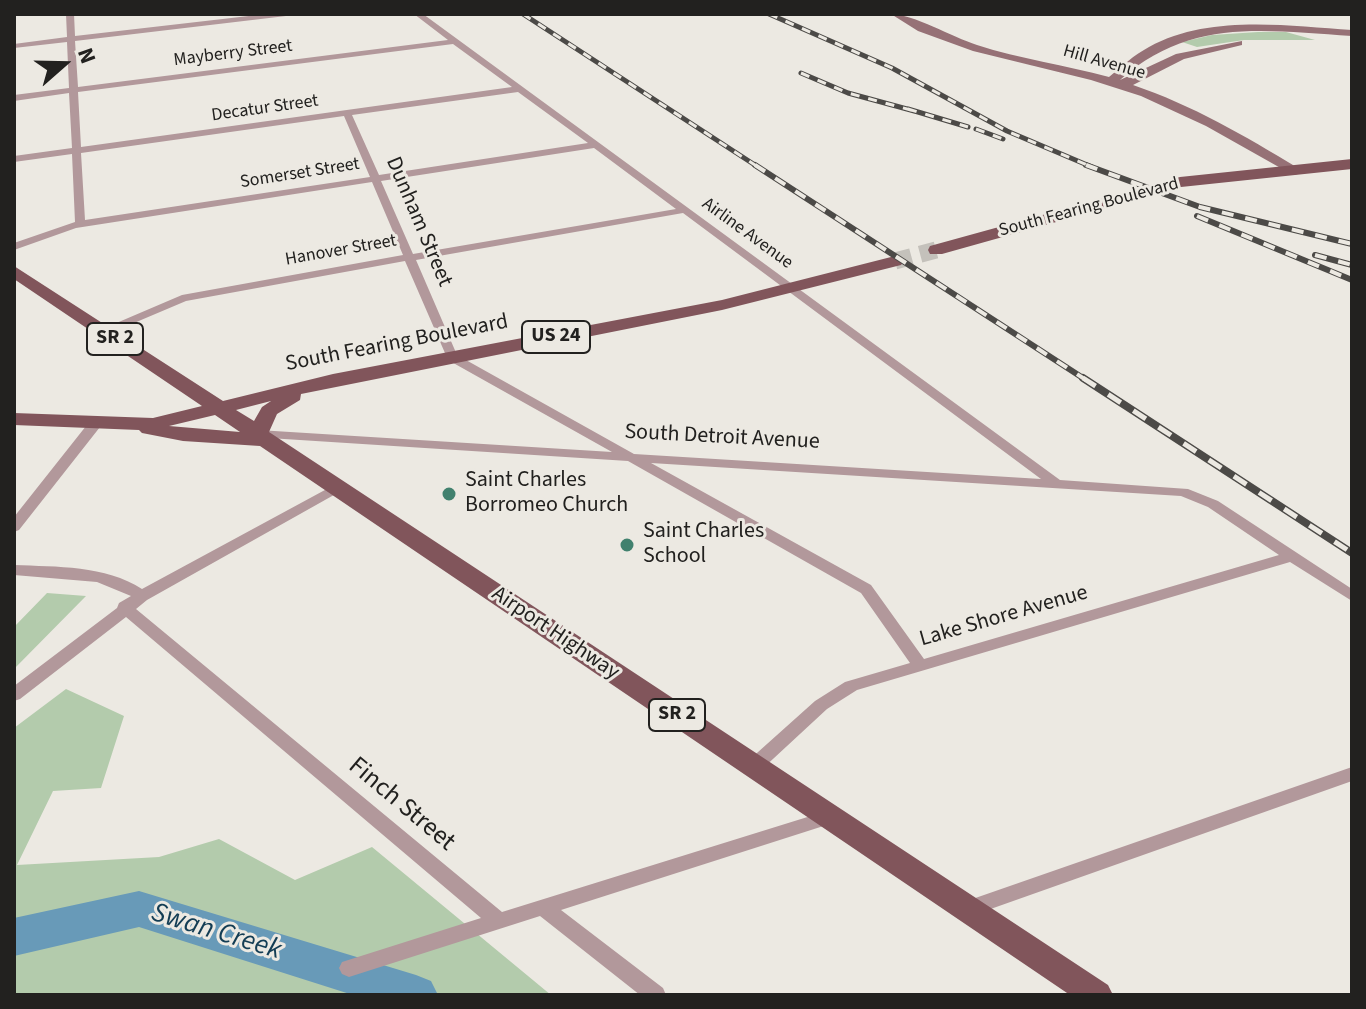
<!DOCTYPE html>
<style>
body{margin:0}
#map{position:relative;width:1366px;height:1009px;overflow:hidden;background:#ece9e2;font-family:"Source Sans 3",sans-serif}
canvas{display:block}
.frame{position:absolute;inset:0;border:16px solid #22211f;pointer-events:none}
.north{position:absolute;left:24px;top:24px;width:80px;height:80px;-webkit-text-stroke:6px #ece9e2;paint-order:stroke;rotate:70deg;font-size:22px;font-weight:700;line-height:32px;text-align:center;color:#22211f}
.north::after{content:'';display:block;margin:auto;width:28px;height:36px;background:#22211f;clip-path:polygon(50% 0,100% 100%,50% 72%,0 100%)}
</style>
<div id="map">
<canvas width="1366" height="1009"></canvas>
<div class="frame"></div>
<div class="north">N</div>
</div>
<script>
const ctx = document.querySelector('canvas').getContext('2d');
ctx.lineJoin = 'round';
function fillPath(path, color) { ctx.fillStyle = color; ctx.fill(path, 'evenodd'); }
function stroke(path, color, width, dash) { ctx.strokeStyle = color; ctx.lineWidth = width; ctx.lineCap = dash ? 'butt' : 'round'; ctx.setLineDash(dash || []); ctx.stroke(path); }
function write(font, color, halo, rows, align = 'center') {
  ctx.font = font + ' "Source Sans 3",sans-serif'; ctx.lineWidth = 6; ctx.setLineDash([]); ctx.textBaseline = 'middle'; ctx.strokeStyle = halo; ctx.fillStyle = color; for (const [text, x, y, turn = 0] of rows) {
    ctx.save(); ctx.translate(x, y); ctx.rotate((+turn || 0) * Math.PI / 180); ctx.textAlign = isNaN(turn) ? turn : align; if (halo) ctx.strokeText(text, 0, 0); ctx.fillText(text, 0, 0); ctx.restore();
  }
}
fillPath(new Path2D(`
 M1258 32H1286L1315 40H1244L1197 47 1182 42 1212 35Z
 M47 593 86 596 14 669V627Z
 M66 689 124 716 101 788 53 791 17 865 159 857 219 839 295 880 372 847 551 995H14V728Z`), '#b3cbac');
fillPath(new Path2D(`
 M139 891 416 975 431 981 438 995H353L139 927 14 956V918Z`), '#689ab8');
stroke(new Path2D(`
 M895 261 936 250`), '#c4c1bb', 17, [17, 9]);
fillPath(new Path2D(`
 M66 14H74L75 36 266 14H290L286 16 75 41 78 87 448 40 414 14H423L1060 480 1188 489 1218 501 1352 589V601L1290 562 857 690 827 709 760 771 754 773 748 771 745 766 748 761 815 701 845 682 910 663 861 593 628 461 253 437 251 434 258 430 612 452 448 360 405 261 186 301 108 334H100V330L182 295 403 255 372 182 76 228 14 250V243L75 222 72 154 14 162V156L72 148 69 93 14 101V95L69 88 67 42 14 48V44L67 37ZM453 44 512 87 81 147 78 92ZM518 92 588 143 379 175 352 115ZM344 116 370 177 85 220 81 153ZM594 148 676 209 413 254 381 181ZM683 213 1041 479 634 454 457 355 416 260ZM651 463 1181 496 1208 507 1279 555 924 659 871 585Z
 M95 420 101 424 100 427 19 530 14 532V517L90 421Z
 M336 484 341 485 343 488 341 491 147 600 136 609 502 912 830 810 836 812 839 817 836 822 561 910 663 988 666 995H640L540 916 349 977 342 974 339 968 342 962 481 918 126 617 20 699 14 701V686L117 608 119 603 131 596 97 582 14 575V565C57 567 105 565 142 589Z
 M1352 767V781L968 917 961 915 958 909 961 903Z`), '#b2989b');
fillPath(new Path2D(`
 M891 14C913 14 952 37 977 45 1020 59 1065 65 1109 77 1122 66 1134 55 1149 47 1209 14 1287 26 1352 30V36C1264 31 1191 17 1120 80L1176 54 1242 41V45L1184 59 1133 85C1192 105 1245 136 1298 168V174L1293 175 1206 126 1141 96 1091 80 973 51 918 31Z`), '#967176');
fillPath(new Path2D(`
 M1352 159V169L1181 187 942 254H930L928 250 930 246 1180 177Z
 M895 256 901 257 904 261 901 265 722 310 301 394 300 400 277 414 269 432 1108 985 1113 995H1070L260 446 183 441 142 433 139 430 14 425V413L153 418 202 406 14 279V266L223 401 333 374 722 300ZM271 401 262 407 254 421 236 410ZM215 415 240 432 169 426Z`), '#81555b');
const railFar2 = new Path2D(`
 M523 14 758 167
 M769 14 892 68 1007 131 1092 167
 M801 73 848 93 918 112
 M908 109 968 127
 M976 129 1003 139`);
const railFar1 = new Path2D(`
 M755 165 1086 380
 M1086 165 1200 207 1352 244
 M1197 216 1352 280
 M1315 255 1352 265`);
const rail = new Path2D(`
 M1083 378 1352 553`);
stroke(railFar2, '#4c4a47', 5);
stroke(railFar1, '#4c4a47', 6);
stroke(rail, '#4c4a47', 8);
stroke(railFar2, '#ece9e2', 3, [9]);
stroke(railFar1, '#ece9e2', 4, [12]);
stroke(rail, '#ece9e2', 5, [15]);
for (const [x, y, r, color] of [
 [449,494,8,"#41816e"],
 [627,545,8,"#41816e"]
]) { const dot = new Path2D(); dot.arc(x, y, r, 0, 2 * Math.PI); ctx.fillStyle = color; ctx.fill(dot); stroke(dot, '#ece9e2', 3); }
write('18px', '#22211f', '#ece9e2', [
 ["Mayberry Street",233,54,-7],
 ["Hill Avenue",1104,63,16],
 ["Decatur Street",265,109,-8],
 ["Somerset Street",300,174,-9],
 ["South Fearing Boulevard",1089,208,-15],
 ["Airline Avenue",747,234,36],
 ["Hanover Street",341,251,-10]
]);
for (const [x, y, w] of [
 [556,337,68],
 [115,339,56],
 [677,715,56]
]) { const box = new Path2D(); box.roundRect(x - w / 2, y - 16, w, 32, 6); ctx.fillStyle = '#ece9e2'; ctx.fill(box); stroke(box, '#22211f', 2); }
write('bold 20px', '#22211f', null, [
 ["US 24",556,337],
 ["SR 2",115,339],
 ["SR 2",677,715]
]);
write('22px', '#22211f', '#ece9e2', [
 ["Dunham Street",418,222,67],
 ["South Fearing Boulevard",397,344,-11],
 ["South Detroit Avenue",722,438,3],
 ["Lake Shore Avenue",1004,617,-16],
 ["Airport Highway",555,634,34]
]);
write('22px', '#22211f', '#ece9e2', [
 ["Saint Charles",465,481],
 ["Borromeo Church",465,506],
 ["Saint Charles",643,532],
 ["School",643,557]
], 'left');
write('26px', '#22211f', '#ece9e2', [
 ["Finch Street",401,805,40]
]);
write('italic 28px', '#133d54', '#ece9e2', [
 ["Swan Creek",216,933,17]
]);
</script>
